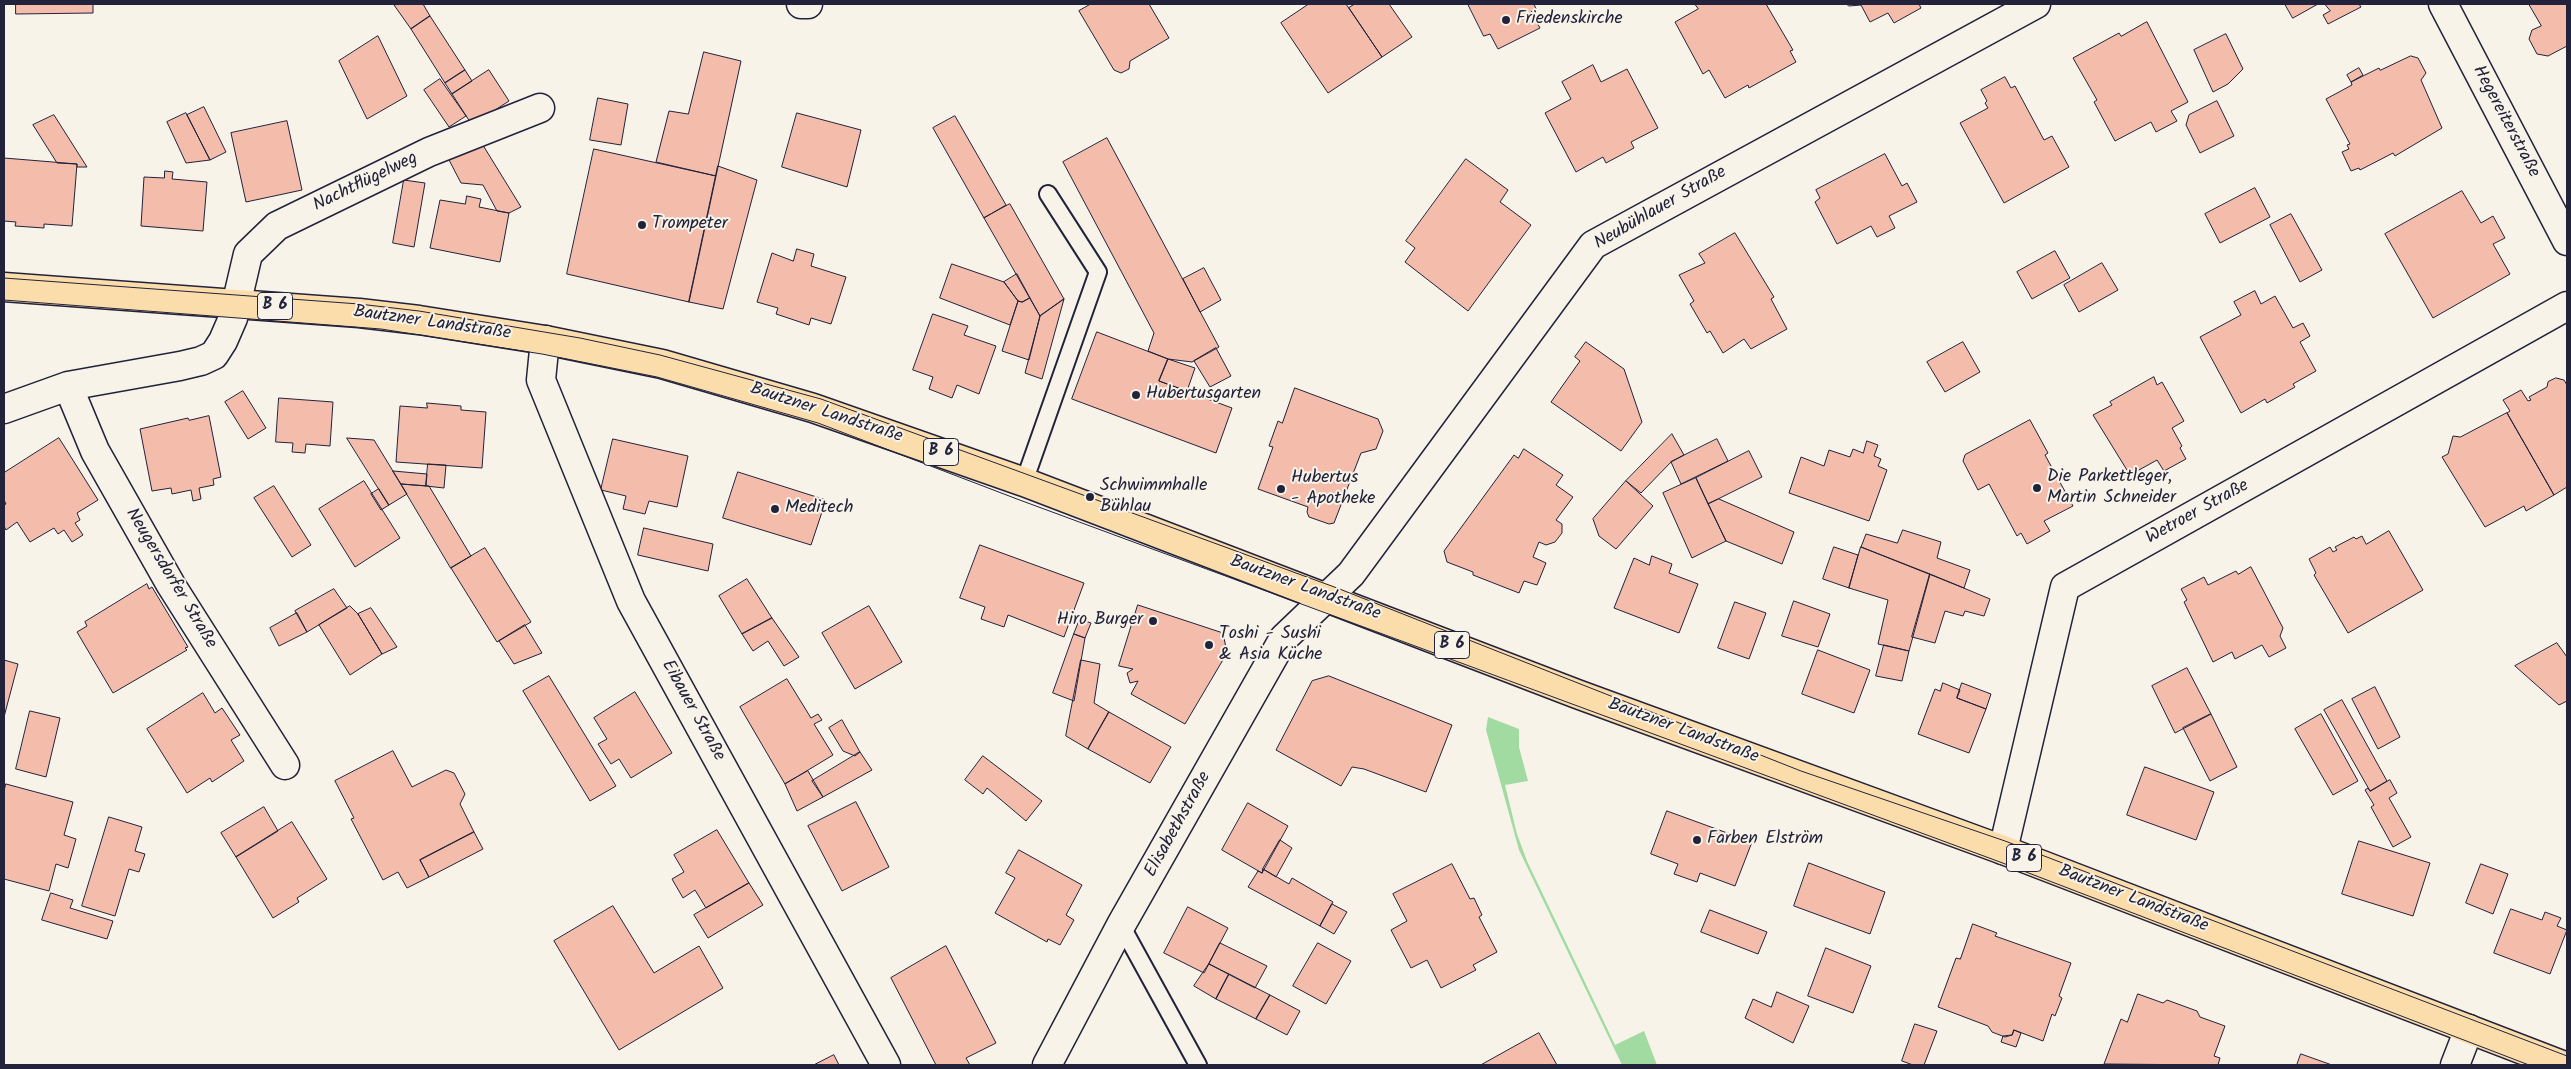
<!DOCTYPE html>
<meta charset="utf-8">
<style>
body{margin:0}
#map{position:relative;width:2571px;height:1069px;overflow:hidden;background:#f7f3e8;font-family:Kalam,sans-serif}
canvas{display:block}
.frame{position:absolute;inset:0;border:5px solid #22223b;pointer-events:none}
</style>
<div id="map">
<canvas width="2571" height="1069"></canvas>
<div class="frame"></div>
</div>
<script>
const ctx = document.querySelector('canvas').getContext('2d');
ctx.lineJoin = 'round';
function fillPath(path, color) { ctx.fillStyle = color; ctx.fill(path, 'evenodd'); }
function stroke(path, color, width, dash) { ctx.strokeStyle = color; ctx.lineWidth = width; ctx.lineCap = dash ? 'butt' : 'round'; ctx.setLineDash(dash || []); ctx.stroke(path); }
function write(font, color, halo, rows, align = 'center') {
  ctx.font = font + ' Kalam,sans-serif'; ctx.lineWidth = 4; ctx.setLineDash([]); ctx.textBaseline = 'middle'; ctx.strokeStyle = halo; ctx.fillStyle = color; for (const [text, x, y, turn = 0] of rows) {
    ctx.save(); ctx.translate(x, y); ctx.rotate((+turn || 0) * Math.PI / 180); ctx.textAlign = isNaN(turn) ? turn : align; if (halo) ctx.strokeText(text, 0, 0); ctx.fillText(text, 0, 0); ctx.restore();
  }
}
fillPath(new Path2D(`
 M1488 717 1519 729V747L1528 781 1505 785 1517 834 1527 861 1615 1045 1644 1031 1657 1065H1622L1519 850 1486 730Z`), '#a1dba1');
const building = new Path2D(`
 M16 4H93V13L16 14Z
 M423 4 430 16 411 29 394 5Z
 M1091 4H1149L1169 38 1130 61 1129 69 1121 73 1114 70 1079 11Z
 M1309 4H1346L1382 57 1328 93 1281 23Z
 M1355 4H1389L1412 37 1382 57 1349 8Z
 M1468 4H1534L1536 9 1531 12 1540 28 1498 49 1490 34 1484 36Z
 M1695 4H1766L1793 50 1790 51 1796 62 1749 88 1748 85 1725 98 1709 70 1703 74 1675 22 1698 9Z
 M1847 4H1919L1921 8 1894 23 1888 13 1870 22 1861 5 1849 6Z
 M2285 4H2318L2293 18Z
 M2325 4H2359L2361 7 2328 24 2323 15 2330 11Z
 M2529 4H2567V46L2548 56 2537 54 2529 39 2532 30 2541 26Z
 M430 16 465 70 445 83 411 29Z
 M2147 22 2188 102 2171 111 2177 121 2156 132 2151 122 2115 141 2094 102 2097 100 2073 58 2119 33 2121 36Z
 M2226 34 2243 69 2228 84 2213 92 2194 50Z
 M378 36 407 96 367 119 339 61Z
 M704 52 741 61 716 176 656 162 669 111 688 114Z
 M2411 56 2418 58 2426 73 2421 80 2442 128 2395 156 2393 153 2360 170 2359 168 2351 171 2342 152 2349 149 2347 145 2350 144 2326 99 2352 85 2351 82 2379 68 2380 70Z
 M1593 65 1601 82 1627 69 1658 128 1631 142 1634 148 1606 163 1603 157 1576 172 1545 113 1571 99 1562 82Z
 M2359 68 2363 75 2351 82 2347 75Z
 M465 70 472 81 452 94 445 83Z
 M489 70 509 101 472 125 452 94Z
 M2005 77 2011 88 2015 86 2044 140 2052 136 2069 167 2004 203 1960 123 1988 108 1985 103 1987 101 1981 90Z
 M440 79 466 116 449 127 424 90Z
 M598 98 628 104 621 145 590 140Z
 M2217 101 2234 136 2200 153 2186 125 2189 115Z
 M204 107 226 152 210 160 187 115Z
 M186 113 187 115 210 160 186 163 167 122Z
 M797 113 861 130 847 187 782 167Z
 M54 115 87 167H77V164L57 163 33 125Z
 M955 116 1006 205 984 218 933 128Z
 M287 121 302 190 246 202 231 133Z
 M1107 138 1219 347 1192 362 1168 359 1148 351 1154 333 1063 162Z
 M481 142 521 207 509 213 497 211 483 185 461 183 448 158Z
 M594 149 716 176 689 302 567 274Z
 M1885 154 1902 186 1907 183 1917 202 1889 216 1895 228 1877 237 1871 226 1837 244 1815 202 1820 198 1816 190Z
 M4 158 77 164 72 226 44 224V228L15 226 16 222 4 221Z
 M1466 159 1508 190 1500 202 1531 225 1468 311 1405 262 1415 248 1406 241Z
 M718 166 757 180 723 309 689 302Z
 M165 171 173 172 172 179 207 182 203 231 141 226 144 177 164 178Z
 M404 180 425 183 414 247 393 243Z
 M2255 188 2270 217 2220 243 2205 214Z
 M2462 191 2481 223 2493 216 2505 238 2493 244 2510 274 2433 318 2385 234Z
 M467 196 481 199 479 207 509 213 500 262 430 248 440 200 465 204Z
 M1010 204 1064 299 1040 316 984 218Z
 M2291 214 2322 270 2300 282 2270 225Z
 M1735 233 1774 297 1771 299 1787 329 1751 349 1744 339 1723 353 1710 331 1707 333 1690 304 1694 301 1679 275 1705 263 1699 254Z
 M797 249 814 254 811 266 846 277 831 324 811 318 809 325 776 314 778 308 757 302 772 253 793 261Z
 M2055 251 2070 278 2032 299 2017 272Z
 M2102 263 2118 290 2079 312 2064 285Z
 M952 264 1004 282 1018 301 1010 325 940 298Z
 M1204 268 1221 300 1200 312 1183 279Z
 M1017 274 1030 298 1022 302 1018 301 1004 282Z
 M2255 291 2261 304 2275 296 2293 328 2303 323 2310 336 2300 342 2316 371 2293 384 2295 387 2267 403 2265 399 2241 413 2200 337 2241 315 2234 302Z
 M1030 298 1040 316 1029 360 1002 351 1018 301 1022 302Z
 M1064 299 1042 379 1025 373 1040 316Z
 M933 314 968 326 964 335 996 346 979 394 957 385 952 398 929 389 933 377 913 370Z
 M1097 332 1168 359 1159 381 1232 408 1216 453 1072 399Z
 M1586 342 1624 369 1642 422 1621 451 1551 402 1580 361 1575 357Z
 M1963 342 1980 372 1945 392 1927 362Z
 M1216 348 1231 376 1210 387 1194 361Z
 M1168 359 1195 368 1187 391 1159 381Z
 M2154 377 2157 385 2162 382 2184 421 2172 428 2182 446 2180 448 2186 459 2164 471 2157 460 2130 475 2093 415 2112 405 2110 402Z
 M2556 378 2564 380 2567 385V487L2554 495 2507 413 2510 411 2503 400 2521 390 2528 401 2531 400 2529 397 2547 387 2548 382Z
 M1295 388 1378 419 1383 431 1376 449 1361 453 1334 523 1329 524 1309 517 1307 512 1308 507 1258 489 1273 447 1269 446 1278 421 1282 423Z
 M243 391 266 428 248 439 225 402Z
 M279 398 333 402 330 446 306 444 305 453 292 452 293 443 276 442Z
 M427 403 461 406V410L486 412 482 468 396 462 400 406 427 408Z
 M2507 413 2554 495 2526 511 2524 506 2485 527 2442 457 2448 454 2453 436 2460 437Z
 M209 416 221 477 213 479 214 485 199 488 201 499 193 501 191 490 172 494 171 488 152 491 140 429 188 418 189 420Z
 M2030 420 2048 453 2045 455 2073 506 2044 521 2050 531 2027 544 2021 533 2017 536 1989 484 1978 490 1963 461 1965 455Z
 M1672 434 1684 455 1671 462 1641 493 1626 481Z
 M59 438 98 500 77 513 80 520 75 523 83 535 72 542 64 530 58 534 54 528 30 542 17 522 6 530 4 526V505L6 504 4 500V473Z
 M347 438 374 440 407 494 389 505Z
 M613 439 688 456 677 507 649 501 645 514 623 509 626 496 601 490Z
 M1717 439 1728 461 1681 484 1671 462Z
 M1867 441 1878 445 1874 456 1881 459 1878 466 1887 470 1869 521 1789 493 1801 457 1824 466 1829 450 1850 457 1853 449 1863 453Z
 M1524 449 1563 475 1556 485 1573 497 1556 520 1562 524V533L1555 542 1546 545 1539 542 1533 557 1546 563 1537 585 1524 581 1519 593 1473 575V572L1447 562 1444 551 1514 455 1518 458Z
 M1749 451 1762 477 1708 504 1696 478Z
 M428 464 446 465 444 488 426 486Z
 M393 471 427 474 426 486 401 484Z
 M738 472 826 500 811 545 723 518Z
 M1696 478 1726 541 1692 558 1663 493Z
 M364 481 400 538 355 567 319 509Z
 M1626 481 1653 506 1616 549 1599 536 1593 519Z
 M401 484 429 486 471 556 451 568Z
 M274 486 311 545 292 557 254 498Z
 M379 489 389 505 381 510 371 494Z
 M1719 499 1794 532 1782 564 1726 541 1708 504Z
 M644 528 713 544 708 571 638 555Z
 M1903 530 1941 542 1937 558 1970 570 1964 588 1861 547 1866 534 1897 543Z
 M2389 531 2423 590 2348 633 2314 575 2316 573 2309 559 2330 547 2333 552 2337 550 2335 547 2354 537 2356 539 2362 536 2366 544Z
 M980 545 1084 583 1064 637 1008 615 1004 627 981 619 985 607 960 598Z
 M1834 547 1858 555 1849 588 1823 579Z
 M1861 547 1930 574 1909 651 1878 644 1888 600 1849 588Z
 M485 548 531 622 497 642 451 568Z
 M1652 556 1672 564 1669 573 1698 584 1679 633 1614 608 1634 558 1649 565Z
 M2251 567 2283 628 2280 636 2286 648 2269 657 2262 645 2235 659 2232 652 2213 662 2184 602 2187 600 2181 589 2204 577 2208 585 2236 571 2238 574Z
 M1930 574 1990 599 1984 616 1965 611 1963 616 1945 611 1935 643 1912 637Z
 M747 579 772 618 742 634 719 596Z
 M147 584 149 589 152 587 188 647 185 648 187 650 113 693 77 632 87 626 85 622Z
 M334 589 347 608 307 632 295 611Z
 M1794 601 1830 614 1818 647 1782 636Z
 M1735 602 1766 613 1749 659 1718 648Z
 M1138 605 1223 633 1227 653 1185 724 1131 694 1138 681 1130 683 1127 673 1133 669 1119 666Z
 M350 606 358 614 382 654 350 675 319 625Z
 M869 606 902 662 855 689 822 633Z
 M371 608 397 647 382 654 358 614Z
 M297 613 307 632 279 646 270 628Z
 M772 618 799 657 784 666 768 641 753 651 742 634Z
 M1080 619 1091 623 1085 638 1074 634Z
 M525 625 542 653 514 664 499 641Z
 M1074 634 1085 638 1074 701 1053 693Z
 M2557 643 2567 657V701L2559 705 2515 666Z
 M1884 645 1909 651 1902 681 1876 676Z
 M1818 650 1870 670 1854 713 1802 694Z
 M4 660 18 664 4 717Z
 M1081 660 1100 664 1094 703 1109 712 1088 749 1066 736Z
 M2187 668 2211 714 2175 733 2152 686Z
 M549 676 616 786 590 801 523 691Z
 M1329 676 1452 725 1426 792 1364 769 1352 767 1341 786 1276 750 1312 681Z
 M787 679 811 718 818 714 822 720 814 724 833 755 785 784 740 707Z
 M1943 683 1960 690 1957 698 1986 709 1969 753 1918 734 1935 689 1940 691Z
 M1962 683 1991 694 1986 709 1957 698Z
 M2375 687 2400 737 2378 749 2352 699Z
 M635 692 672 753 631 778 619 759 611 764 598 744 607 739 594 718Z
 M203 693 215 713 222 708 240 735 231 740 244 761 212 782 210 778 187 793 147 729Z
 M2342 700 2387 781 2370 791 2324 710Z
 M30 711 60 718 46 777 16 769Z
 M1109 712 1171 747 1150 783 1088 749Z
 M2211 714 2237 767 2210 781 2183 728Z
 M2321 714 2358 781 2333 795 2295 729Z
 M842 720 860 752 855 756 843 751 829 728Z
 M393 751 412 787 446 770 454 773 465 794 460 804 474 832 420 860 429 877 407 888 398 872 383 880 351 819 354 818 335 781Z
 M860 752 872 770 823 797 812 781Z
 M983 756 1042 801 1026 821 987 788 983 794 965 780Z
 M2145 767 2214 792 2196 840 2127 815Z
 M808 771 823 797 797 811 785 784Z
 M2390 780 2397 793 2389 798 2411 837 2393 847 2371 807 2374 805 2365 790 2368 788 2370 791Z
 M6 784 73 802 64 835 76 839 68 868 56 864 49 891 4 879V792Z
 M856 802 889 867 842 891 808 826Z
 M1248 803 1288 826 1262 873 1222 850Z
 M264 807 278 831 236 857 221 833Z
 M1667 811 1752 842 1735 886 1700 873 1697 882 1674 874 1678 864 1651 854Z
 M109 817 142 827 135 851 145 854 139 872 129 869 115 916 82 906Z
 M292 822 327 879 297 898 299 902 273 918 236 857Z
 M717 830 749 883 706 908 695 890 683 898 672 879 684 872 674 855Z
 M474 832 483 849 429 877 420 860Z
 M1280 840 1292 848 1276 877 1263 869Z
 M2359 841 2430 863 2413 916 2342 894Z
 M1019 850 1082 885 1066 915 1074 920 1060 945 1048 939 1047 942 995 913 1015 878 1006 873Z
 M1809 863 1885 892 1870 934 1794 906Z
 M1452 864 1470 899 1474 898 1482 915 1479 917 1497 952 1473 965 1476 970 1441 988 1427 960 1411 968 1391 930 1407 921 1393 894Z
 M2481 864 2508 874 2493 914 2466 903Z
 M1263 869 1289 884 1292 878 1333 902 1320 926 1248 887 1258 871 1262 873Z
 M749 883 763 905 708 938 694 915Z
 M51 893 73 900 70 908 113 921 107 939 42 920Z
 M1332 904 1347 912 1334 934 1320 926Z
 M613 906 654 973 699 946 723 988 619 1050 554 941Z
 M1188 907 1228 928 1204 973 1164 953Z
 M2511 909 2542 920 2545 912 2561 918 2557 926 2567 930 2550 974 2494 953Z
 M1710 910 1767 932 1758 954 1701 932Z
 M1973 924 1997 933 1995 936 2071 963 2059 996 2062 998 2055 1016 2052 1014 2043 1041 2014 1030 2012 1035 2005 1037 1992 1032 1988 1026 1938 1007 1956 958 1960 959Z
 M1220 943 1267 966 1255 988 1209 964Z
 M1318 943 1351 961 1326 1004 1293 986Z
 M946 946 996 1043 966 1058 970 1065H936L891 978Z
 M1826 948 1871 966 1853 1013 1808 996Z
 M1209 964 1229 974 1216 999 1194 986Z
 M1229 974 1270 995 1256 1019 1216 999Z
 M1777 992 1809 1006 1793 1043 1745 1018 1753 999 1771 1007Z
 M2138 994 2163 1003 2167 1000 2197 1011 2200 1017 2225 1026 2214 1056 2220 1058 2218 1065 2104 1064 2121 1019 2127 1022Z
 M1270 995 1300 1011 1287 1035 1256 1019Z
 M1915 1024 1937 1031 1924 1065H1913L1902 1061Z
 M2014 1030 2021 1033 2016 1047 2001 1042 2003 1036 2012 1035Z
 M1539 1033 1557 1065H1481Z
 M2301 1054 2332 1065H2297Z
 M834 1055 839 1065H814Z`);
fillPath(building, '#f4bcab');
stroke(building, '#22223b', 1);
const lane = new Path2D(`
 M1024 482 1098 272 1048 194
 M1121 925 1198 1065`);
const street = new Path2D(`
 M801 4H808
 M2443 4 2567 241
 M545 340 541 380 631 601 886 1065
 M68 386 95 451 171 585 285 765
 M4 409 68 386 180 366 201 361 214 355 223 341 233 318 248 254 277 226 429 152 540 108
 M2003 850 2065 587 2567 306
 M1047 1065 1121 925 1284 638 1351 574 1593 245 2036 4
 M2455 1065 2469 1029`);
const primary = new Path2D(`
 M4 287 359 313 419 320 545 340 662 364 813 408 1024 482 1577 694 2003 850 2562 1065`);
stroke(lane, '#22223b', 20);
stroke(street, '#22223b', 31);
stroke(primary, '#22223b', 31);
stroke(lane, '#f7f3e8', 16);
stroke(street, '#f7f3e8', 28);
stroke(primary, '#faddab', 28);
stroke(new Path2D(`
 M4 278 359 304 419 311 580 338 660 355 821 399 1337 588 1801 771 2005 841 2567 1056
 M4 300 381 329 542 354 657 377 818 423 1017 499 2000 862 2529 1065`), '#22223b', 1);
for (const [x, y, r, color] of [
 [1506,20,5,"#22223b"],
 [642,225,5,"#22223b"],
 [1136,395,5,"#22223b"],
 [2037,488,5,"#22223b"],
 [1281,489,5,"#22223b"],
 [1090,497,5,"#22223b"],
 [775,509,5,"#22223b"],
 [1153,621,5,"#22223b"],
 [1209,645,5,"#22223b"],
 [1697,840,5,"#22223b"]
]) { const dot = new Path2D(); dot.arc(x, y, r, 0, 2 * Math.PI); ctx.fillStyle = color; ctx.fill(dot); stroke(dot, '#f7f3e8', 2); }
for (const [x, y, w] of [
 [275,306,35],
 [941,452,35],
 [1452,645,35],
 [2024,858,35]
]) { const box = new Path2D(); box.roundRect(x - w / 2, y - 13.5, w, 27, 4); ctx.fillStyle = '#f7f3e8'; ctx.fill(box); stroke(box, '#22223b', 1); }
write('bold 16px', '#22223b', null, [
 ["B 6",275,306],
 ["B 6",941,452],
 ["B 6",1452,645],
 ["B 6",2024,858]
]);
write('18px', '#22223b', '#f7f3e8', [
 ["Friedenskirche",1516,20],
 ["Trompeter",652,225],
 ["Hubertusgarten",1146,395],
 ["Die Parkettleger,",2047,478],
 ["Martin Schneider",2047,499],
 ["Hubertus",1291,479],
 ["- Apotheke",1291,500],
 ["Schwimmhalle",1100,487],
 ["Bühlau",1100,508],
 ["Meditech",785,509],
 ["Hiro Burger",1143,621,"right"],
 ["Toshi - Sushi",1219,635],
 ["& Asia Küche",1219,656],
 ["Farben Elström",1707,840]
], 'left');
write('18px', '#22223b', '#f7f3e8', [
 ["Hegereiterstraße",2505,122,62],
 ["Nachtflügelweg",366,183,-26],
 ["Neubühlauer Straße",1661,209,-30],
 ["Bautzner Landstraße",432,324,8],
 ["Bautzner Landstraße",826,414,18],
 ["Wetroer Straße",2198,513,-29],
 ["Neugersdorfer Straße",170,579,59],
 ["Bautzner Landstraße",1305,589,20],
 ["Eibauer Straße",692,711,61],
 ["Bautzner Landstraße",1683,732,20],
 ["Elisabethstraße",1179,825,-61],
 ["Bautzner Landstraße",2133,900,21]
]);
</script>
